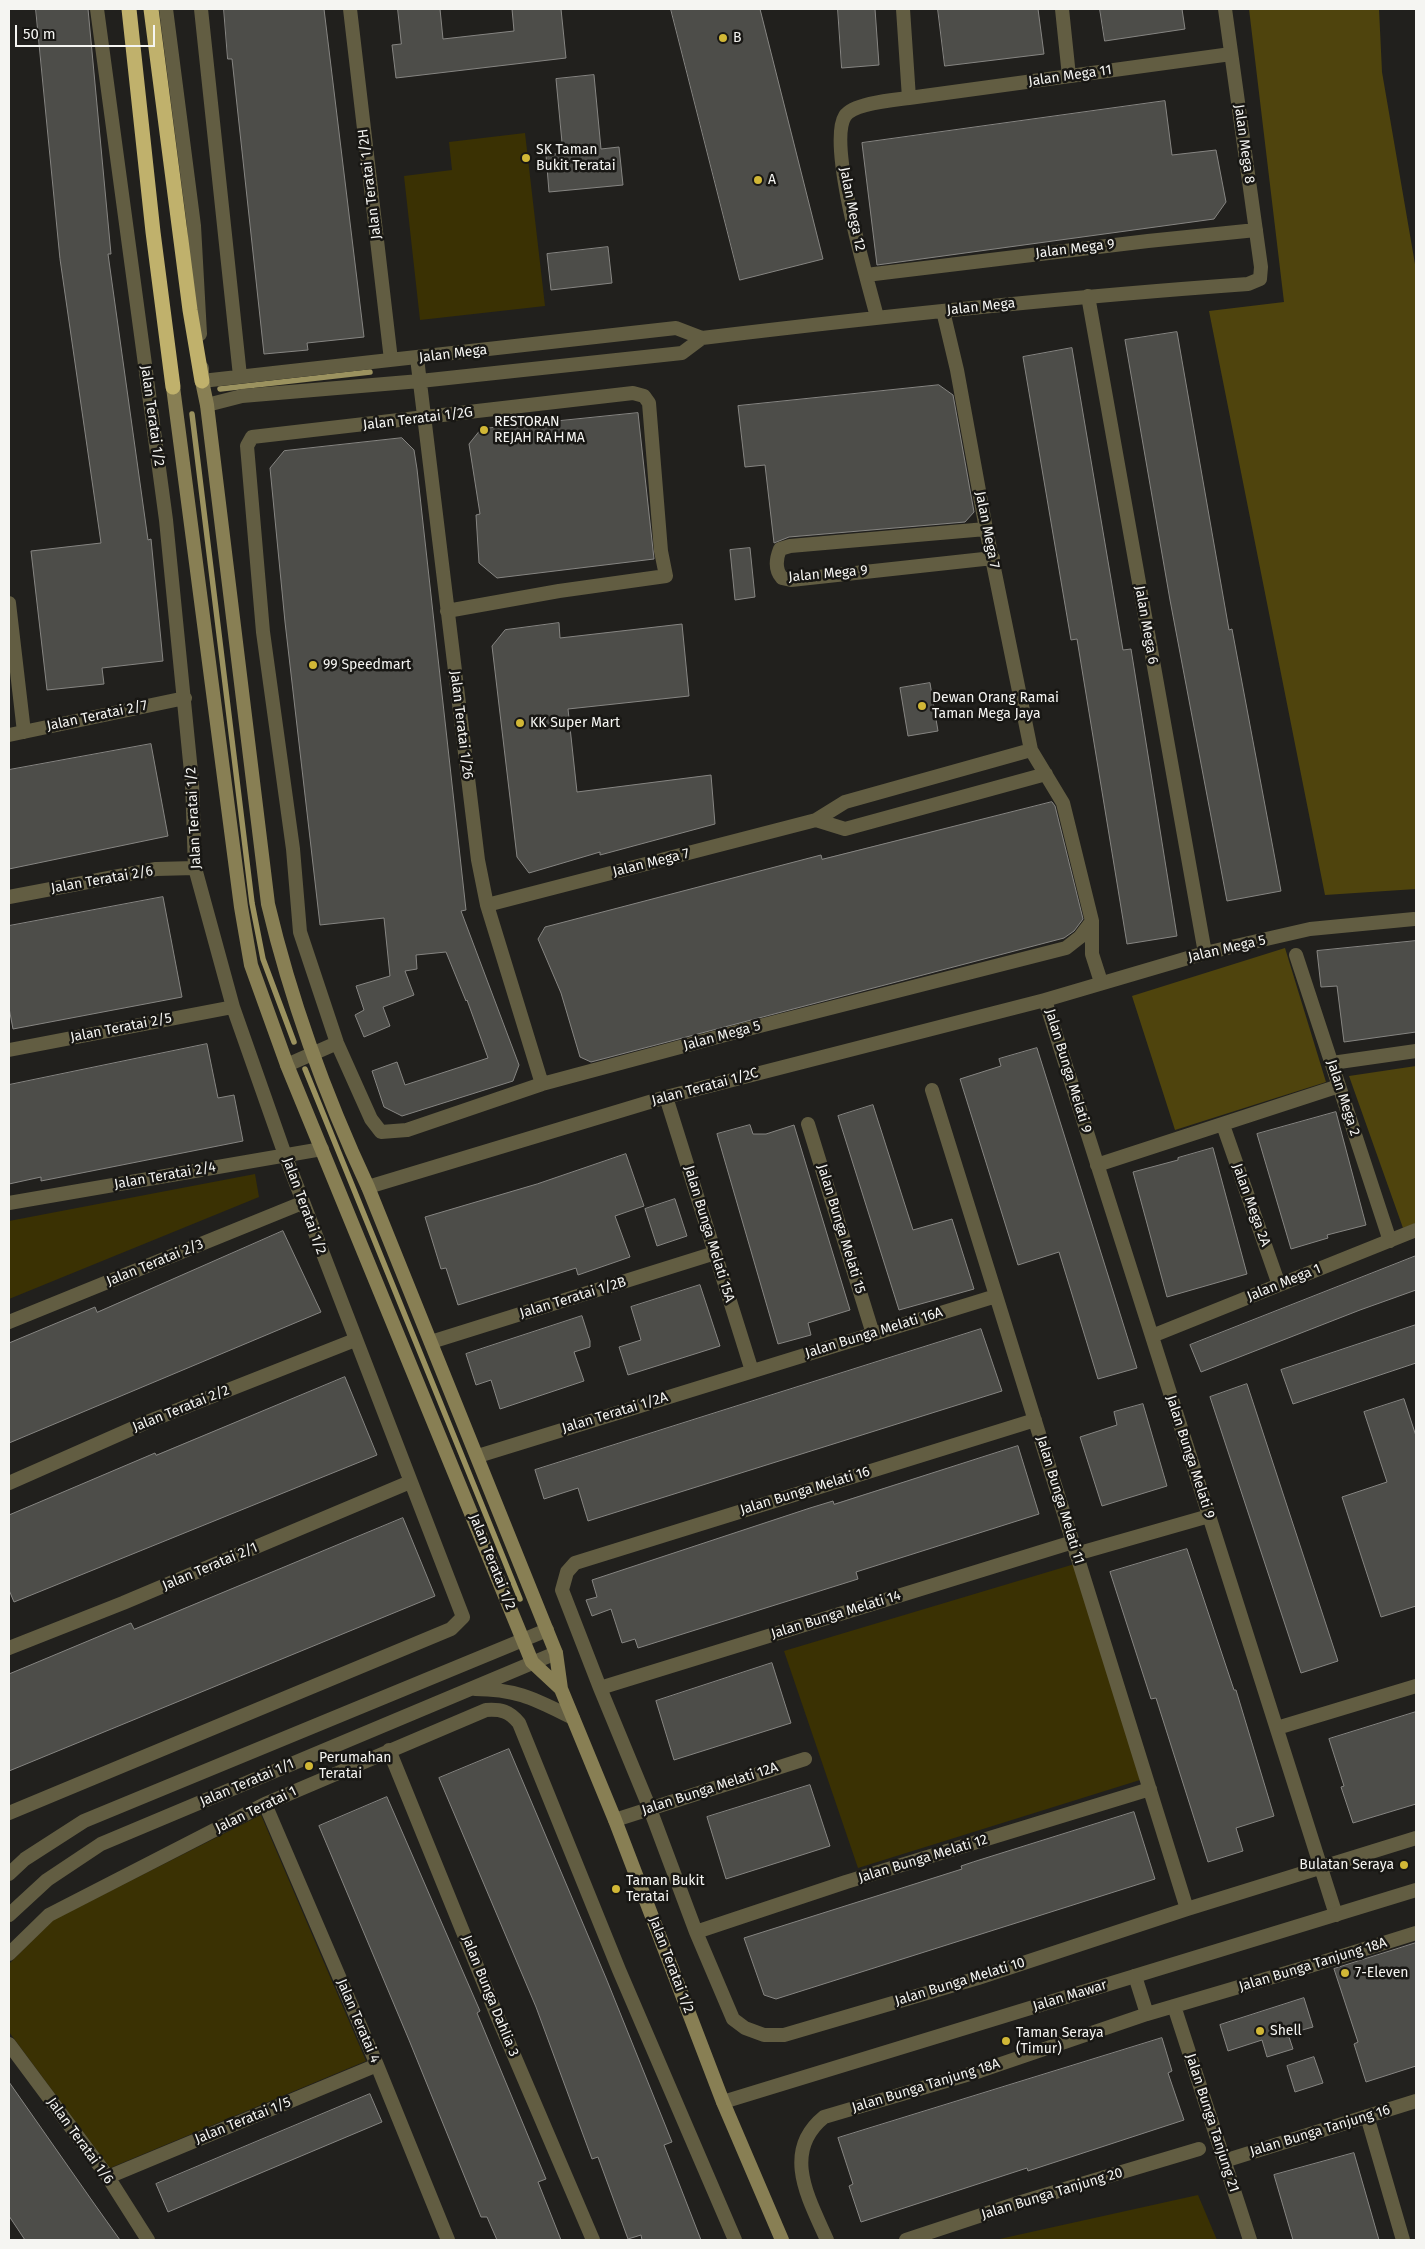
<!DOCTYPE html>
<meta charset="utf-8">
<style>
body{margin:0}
#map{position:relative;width:1425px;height:2249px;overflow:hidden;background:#21201d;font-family:"Fira Sans",sans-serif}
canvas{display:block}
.frame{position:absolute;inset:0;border:10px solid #f5f5f2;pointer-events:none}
.scale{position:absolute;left:15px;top:25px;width:140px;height:22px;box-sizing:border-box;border:2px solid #f5f5f2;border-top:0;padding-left:6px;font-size:15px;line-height:18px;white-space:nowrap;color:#f5f5f2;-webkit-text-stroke:4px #181714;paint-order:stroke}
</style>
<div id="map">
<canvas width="1425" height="2249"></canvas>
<div class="frame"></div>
<div class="scale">50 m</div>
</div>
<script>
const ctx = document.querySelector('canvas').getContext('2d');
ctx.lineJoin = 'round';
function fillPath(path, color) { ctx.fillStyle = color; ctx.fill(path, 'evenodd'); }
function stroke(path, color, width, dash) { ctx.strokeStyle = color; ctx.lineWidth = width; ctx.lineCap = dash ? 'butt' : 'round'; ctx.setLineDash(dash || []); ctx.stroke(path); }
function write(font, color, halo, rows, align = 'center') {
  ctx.font = font + ' "Fira Sans","Noto Sans SC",sans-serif'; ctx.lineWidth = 5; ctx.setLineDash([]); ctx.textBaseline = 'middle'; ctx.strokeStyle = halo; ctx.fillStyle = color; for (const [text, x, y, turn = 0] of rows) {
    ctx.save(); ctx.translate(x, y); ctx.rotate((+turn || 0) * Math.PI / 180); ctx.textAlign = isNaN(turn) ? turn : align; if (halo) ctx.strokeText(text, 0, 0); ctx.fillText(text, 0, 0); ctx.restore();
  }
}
fillPath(new Path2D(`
 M525 133 545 306 420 320 404 176 452 170 449 142Z
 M255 1174 259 1197 9 1299V1221Z
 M1078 1563 1140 1780 858 1868 784 1651Z
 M261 1815 366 2061 110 2168 9 2032V1964L53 1920Z
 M1198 2195 1217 2240H995Z`), '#3a3103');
fillPath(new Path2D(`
 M1249 9H1379L1382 72 1416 270V889L1325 895 1209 311 1284 302Z
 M1285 948 1326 1082 1175 1130 1132 996Z
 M1416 1066V1223L1403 1228 1349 1076Z`), '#4f440d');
stroke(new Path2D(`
 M220 389 370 372
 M192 414 252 903 263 959 294 1042
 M305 1069 520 1599`), '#9b925f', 5.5);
const building = new Path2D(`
 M36 9H88L111 254H108L148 540 151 539 163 661 102 668 104 684 47 690 31 551 101 543 60 259Z
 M224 9H324L364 337 307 343 308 350 264 354 232 59H228Z
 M398 9H440L443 39 514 31 512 9H561L566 58 396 78 392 45 401 44Z
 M671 9H760L823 259 740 280Z
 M838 9H875L879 65 842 68Z
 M938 9H1038L1044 54 945 66Z
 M1100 9H1182L1185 29 1105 41Z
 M594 75 601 149 619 147 623 185 549 192 546 155 563 153 556 79Z
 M1165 101 1172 155 1216 150 1226 202 1214 219 877 265 862 143Z
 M608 247 612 283 551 290 547 254Z
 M1177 332 1229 630 1232 629 1281 891 1227 901 1170 600 1125 340Z
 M1072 348 1123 650 1131 649 1177 936 1127 944 1077 639 1071 640 1023 357Z
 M939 385 953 395 974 512 965 522 789 537 774 543 765 465 745 467 738 406Z
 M638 413 654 559 497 578 479 563 476 515 480 514 469 444 481 429Z
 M402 438 414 450 417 469 466 910 461 911 519 1065 513 1081 402 1116 384 1107 372 1071 397 1062 405 1085 488 1058 467 1000 466 1001 446 952 416 955 417 969 405 971 414 995 383 1007 390 1026 364 1037 355 1015 364 1010 356 986 390 976 384 918 320 925 285 622 270 468 284 451Z
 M750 548 755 597 735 600 730 550Z
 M559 623 560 638 682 624 689 696 568 709 577 792 711 775 715 824 600 855V852L529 873 517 857 492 646 505 630Z
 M930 683 938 731 908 736 900 688Z
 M151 744 168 836 9 869V770Z
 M1052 802 1055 806 1083 919 1074 931 1064 938 591 1062 580 1057 561 993 538 939 545 927 821 855 822 859Z
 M163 897 182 997 13 1029 9 1008V926Z
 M1416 941V1032L1344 1042 1337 986 1321 987 1317 951Z
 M207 1044 218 1098 234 1095 243 1141 41 1181V1177L9 1184V1085Z
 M1037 1048 1137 1368 1098 1379 1059 1252 1018 1265 960 1079 1001 1066 999 1059Z
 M873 1105 913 1230 952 1219 974 1289 899 1310 838 1116Z
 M1336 1112 1366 1225 1327 1235 1328 1238 1291 1249 1257 1134Z
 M750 1125 753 1134H766L794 1125 850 1310 808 1323 811 1335 778 1344 717 1134Z
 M1213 1148 1247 1274 1167 1297 1133 1172 1178 1160V1158Z
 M626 1154 644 1206 615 1216 630 1257 578 1275 576 1268 458 1305 446 1268 441 1269 425 1217 537 1184Z
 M675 1199 687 1236 657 1246 645 1209Z
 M283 1231 321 1312 9 1443V1343L95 1307 97 1312Z
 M1416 1256V1290L1360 1310 1201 1372 1190 1345Z
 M700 1285 720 1346 628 1375 619 1347 641 1340 631 1307Z
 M582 1316 590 1341V1347L574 1352 584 1381 500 1409 491 1380 476 1385 466 1354Z
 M1416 1325V1363L1293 1404 1281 1370Z
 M981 1329 1002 1391 588 1521 578 1488 544 1499 535 1470Z
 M345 1377 377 1455 14 1602 9 1590V1515L155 1453 156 1455Z
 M1247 1384 1338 1661 1301 1673 1210 1397Z
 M1404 1399 1416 1436V1606L1381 1617 1342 1497 1387 1482 1364 1412Z
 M1143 1404 1167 1486 1102 1506 1080 1437 1117 1425 1114 1412Z
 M1018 1446 1039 1514 856 1572 858 1579 638 1648 635 1639 622 1643 611 1609 592 1616 586 1600 597 1597 592 1580 810 1508 833 1501 834 1504Z
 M403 1518 435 1596 9 1771V1674L131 1623 134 1629Z
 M1187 1549 1234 1690H1236L1274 1816 1236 1828 1243 1851 1208 1862 1156 1698 1151 1699 1110 1572Z
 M772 1663 791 1723 674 1760 656 1701Z
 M1416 1712V1804L1353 1823 1341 1787 1344 1786 1329 1739Z
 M509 1749 606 1978 672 2142 664 2145 701 2240H642L641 2235 628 2239 598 2157 592 2159 536 2007 439 1778Z
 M810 1785 830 1846 726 1879 707 1817Z
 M387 1797 480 2011 477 2013 546 2179 538 2182 561 2240H497L487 2217H481L409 2040 319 1826Z
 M1134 1812 1155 1879 776 1999 764 1995 744 1938 962 1869 961 1866 973 1862Z
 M1416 1943V2066L1366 2082 1354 2044 1358 2042 1334 1969Z
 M1304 1998 1313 2027 1288 2034 1293 2049 1267 2057 1262 2040 1228 2051 1220 2025Z
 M1162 2038 1172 2071 1168 2073 1184 2120 1028 2171 1027 2168 861 2222 849 2186 853 2184 838 2138Z
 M1314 2057 1323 2083 1295 2092 1287 2066Z
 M9 2082 93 2202 120 2240H25L9 2216Z
 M370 2094 382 2122 168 2212 156 2184Z
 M1354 2153 1379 2240H1293L1274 2175Z`);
fillPath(building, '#4d4d49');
stroke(building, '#868582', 1);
stroke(new Path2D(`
 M166 9 194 226 200 334
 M201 9 240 376
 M350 9 391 360
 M903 9 909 98
 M1062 9 1069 76
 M866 275 1148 241 1256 230
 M1088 296 1205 953
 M943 311 957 370 986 529 1031 750 1063 803 1092 921V954L1101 982
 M877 317C868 282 827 144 845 116 854 103 894 100 909 98L1231 54
 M417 358 478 860 487 905 542 1084
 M202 368V381L676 328 702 338C884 316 1066 297 1248 284L1260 279 1261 267 1225 9
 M207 405 242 396 420 381 682 353 702 338
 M986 529 790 546 780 549C776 559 775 570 782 578L791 580 993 558
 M9 603 24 732
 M447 611 559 591 666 576 661 551 649 403 644 396 633 393 252 437 247 446 263 632 293 849 300 932 337 1043 371 1119 381 1132 407 1130 542 1084 740 1031 1066 948 1080 937 1092 921
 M9 735 185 698
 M816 820 845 829 1046 774
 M9 897 156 869 195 868
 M487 905 816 820 845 802 1031 750
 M1296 955 1390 1241
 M1045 1000 1336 1915
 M9 1050 233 1007
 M1332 1063 1416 1051
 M287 1065 337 1043
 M932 1090 1187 1909
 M666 1097 752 1371
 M808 1124 873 1334
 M1223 1125 1279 1285
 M1097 1165 1339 1086
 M368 1187 666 1097 1045 1000 1205 953 1310 929 1414 919
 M9 1203 322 1149
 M9 1322 302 1203
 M1152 1336 1416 1230
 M431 1342 715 1253
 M1035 1420 575 1563 567 1572 562 1590 600 1688 650 1809 696 1932 733 2019 745 2028 764 2035H784L978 1978 1187 1909 1416 1838
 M478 1456 996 1296
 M9 1483 147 1422 355 1340
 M1076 1554 1209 1516
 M9 1648 123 1603 410 1482
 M600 1688 1073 1542
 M1277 1728 1416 1686
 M389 1750 498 2018 593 2240
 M265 1804 377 2065 448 2240
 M9 1813 451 1629 463 1617 285 1155 233 1007 195 868 192 782 166 520 97 9
 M615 1820 805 1759
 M696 1932 846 1882 1150 1789
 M9 1954 49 1915 265 1804 486 1710C501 1709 509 1711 519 1723L619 1970 735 2240
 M1135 1976 1147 2014
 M1174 2006 1250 2240
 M9 2044 108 2177 148 2240
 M1367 2116 1403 2240
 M1224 2161 1416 2101
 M108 2177 377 2065
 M827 2240C809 2199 781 2152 824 2117L980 2071 1147 2014 1310 1966 1416 1933
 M906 2240 1018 2203 1199 2149`), '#625d42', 14);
stroke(new Path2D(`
 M475 1689C518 1689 536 1700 573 1718
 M9 1874 25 1859 84 1821 547 1630
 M9 1915 47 1880 101 1844 556 1653
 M723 2102 1416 1890`), '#625d42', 14);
stroke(new Path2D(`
 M202 381 207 405 268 904C291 1001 326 1097 368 1187L556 1653 561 1689 615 1820 723 2102 782 2240
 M173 387 241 907 251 965 287 1065 532 1662 561 1689`), '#887f54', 14);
stroke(new Path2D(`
 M129 9 153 232 173 387
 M151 9 190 310 202 381`), '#c0b16c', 15);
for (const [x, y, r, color] of [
 [723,38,5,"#d1b736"],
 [526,158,5,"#d1b736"],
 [758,180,5,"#d1b736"],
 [484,430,5,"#d1b736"],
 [313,665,5,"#d1b736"],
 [922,706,5,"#d1b736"],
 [520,723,5,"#d1b736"],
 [309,1766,5,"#d1b736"],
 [1404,1865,5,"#d1b736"],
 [616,1889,5,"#d1b736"],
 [1345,1973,5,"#d1b736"],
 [1260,2031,5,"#d1b736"],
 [1006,2041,5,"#d1b736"]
]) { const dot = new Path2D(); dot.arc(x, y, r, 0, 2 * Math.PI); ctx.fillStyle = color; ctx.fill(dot); stroke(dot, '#181714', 2); }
write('14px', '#f5f5f2', '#181714', [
 ["B",733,38],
 ["SK Taman",536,150],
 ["Bukit Teratai",536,166],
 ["A",768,180],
 ["RESTORAN",494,422],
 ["REJAH RAＨMA",494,438],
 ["99 Speedmart",323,665],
 ["Dewan Orang Ramai",932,698],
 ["Taman Mega Jaya",932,714],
 ["KK Super Mart",530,723],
 ["Perumahan",319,1758],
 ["Teratai",319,1774],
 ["Bulatan Seraya",1394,1865,"right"],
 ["Taman Bukit",626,1881],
 ["Teratai",626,1897],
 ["7-Eleven",1355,1973],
 ["Shell",1270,2031],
 ["Taman Seraya",1016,2033],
 ["(Timur)",1016,2049]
], 'left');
write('14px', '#f5f5f2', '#181714', [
 ["Jalan Mega 11",1070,76,-8],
 ["Jalan Mega 8",1244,144,82],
 ["Jalan Teratai 1/2H",370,184,-97],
 ["Jalan Mega 12",852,209,79],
 ["Jalan Mega 9",1075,249,-7],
 ["Jalan Mega",981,307,-6],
 ["Jalan Mega",453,354,-7],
 ["Jalan Teratai 1/2",152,416,82],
 ["Jalan Teratai 1/2G",418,419,-7],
 ["Jalan Mega 7",987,530,79],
 ["Jalan Mega 9",828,574,-5],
 ["Jalan Mega 6",1146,625,80],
 ["Jalan Teratai 2/7",97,716,-12],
 ["Jalan Teratai 1/26",461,725,83],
 ["Jalan Teratai 1/2",194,818,-93],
 ["Jalan Mega 7",651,863,-14],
 ["Jalan Teratai 2/6",102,880,-10],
 ["Jalan Mega 5",1227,949,-13],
 ["Jalan Teratai 2/5",121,1028,-11],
 ["Jalan Mega 5",722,1036,-15],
 ["Jalan Bunga Melati 9",1068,1071,73],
 ["Jalan Teratai 1/2C",705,1087,-15],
 ["Jalan Mega 2",1343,1098,72],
 ["Jalan Teratai 2/4",165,1176,-10],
 ["Jalan Mega 2A",1251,1205,70],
 ["Jalan Teratai 1/2",304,1206,70],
 ["Jalan Bunga Melati 15",841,1229,73],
 ["Jalan Bunga Melati 15A",709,1234,73],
 ["Jalan Teratai 2/3",155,1263,-22],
 ["Jalan Mega 1",1284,1283,-22],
 ["Jalan Teratai 1/2B",573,1298,-17],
 ["Jalan Bunga Melati 16A",874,1333,-17],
 ["Jalan Teratai 2/2",181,1409,-22],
 ["Jalan Teratai 1/2A",615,1413,-17],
 ["Jalan Bunga Melati 9",1190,1457,72],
 ["Jalan Bunga Melati 16",805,1491,-17],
 ["Jalan Bunga Melati 11",1060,1500,73],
 ["Jalan Teratai 1/2",492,1562,68],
 ["Jalan Teratai 2/1",210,1567,-23],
 ["Jalan Bunga Melati 14",836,1615,-17],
 ["Jalan Teratai 1/1",247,1783,-23],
 ["Jalan Bunga Melati 12A",710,1789,-18],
 ["Jalan Teratai 1",256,1810,-26],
 ["Jalan Bunga Melati 12",923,1859,-17],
 ["Jalan Teratai 1/2",671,1965,69],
 ["Jalan Bunga Tanjung 18A",1313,1965,-17],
 ["Jalan Bunga Melati 10",960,1982,-17],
 ["Jalan Bunga Dahlia 3",490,1996,68],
 ["Jalan Mawar",1070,1996,-17],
 ["Jalan Teratai 4",358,2021,67],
 ["Jalan Bunga Tanjung 18A",926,2086,-17],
 ["Jalan Teratai 1/5",243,2121,-22],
 ["Jalan Bunga Tanjung 21",1212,2123,72],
 ["Jalan Bunga Tanjung 16",1320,2131,-17],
 ["Jalan Teratai 1/6",80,2141,54],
 ["Jalan Bunga Tanjung 20",1052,2194,-17]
]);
</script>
